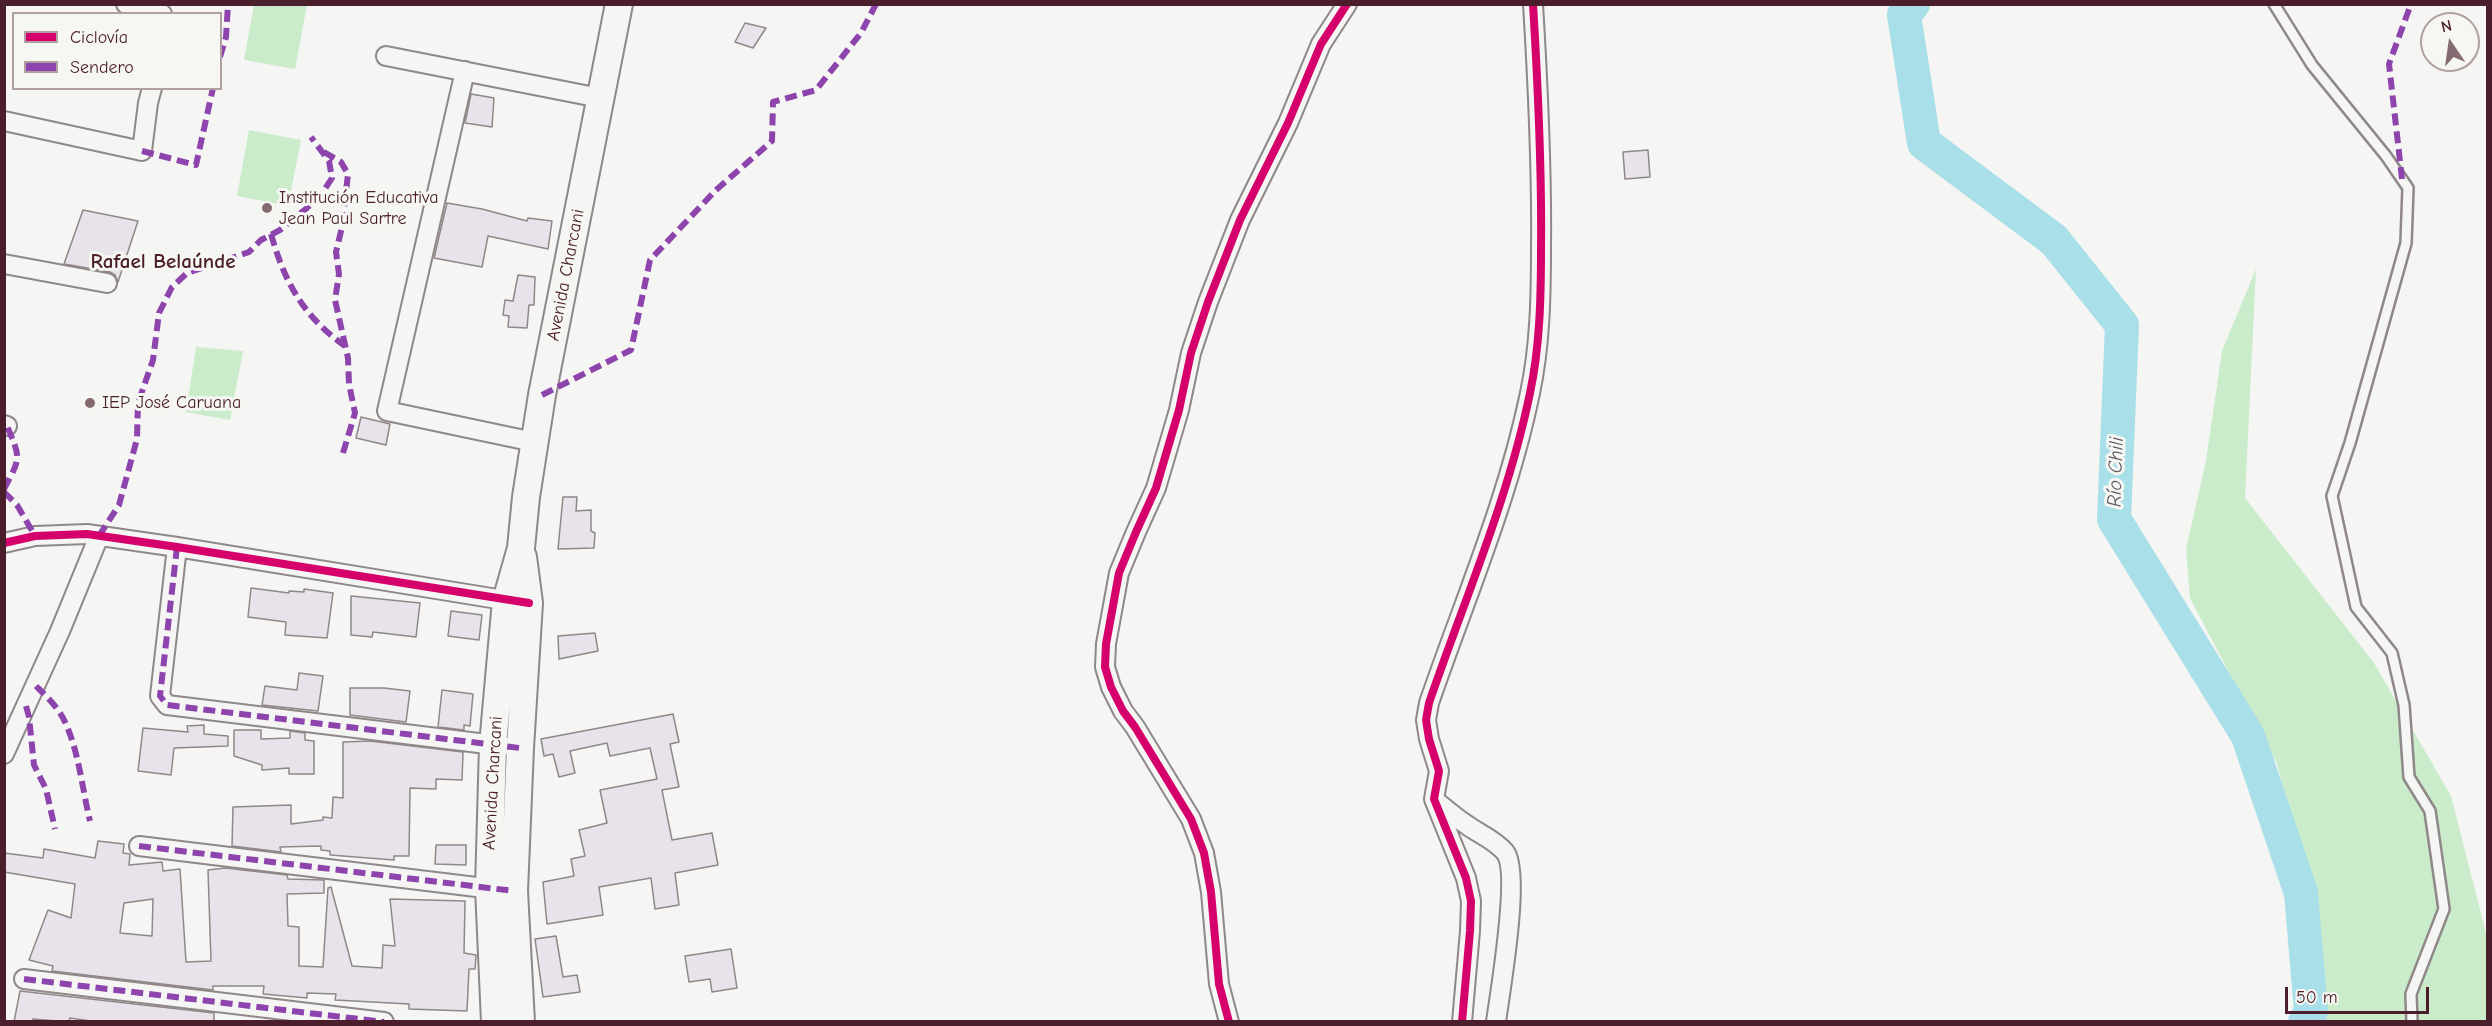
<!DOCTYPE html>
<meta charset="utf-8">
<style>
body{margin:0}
#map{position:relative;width:2492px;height:1026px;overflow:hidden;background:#f5f5f3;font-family:"Comic Neue",sans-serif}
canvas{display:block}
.frame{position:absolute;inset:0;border:6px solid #4a1f2b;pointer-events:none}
.legend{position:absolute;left:12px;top:12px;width:210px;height:78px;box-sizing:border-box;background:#f6f6f2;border:2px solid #b1a0a2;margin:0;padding:8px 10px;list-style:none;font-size:18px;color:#4a1f2b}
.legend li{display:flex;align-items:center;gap:12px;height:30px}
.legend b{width:30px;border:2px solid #b1a0a2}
.north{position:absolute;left:2420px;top:12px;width:60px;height:60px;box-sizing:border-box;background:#f6f6f2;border:2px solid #b1a0a2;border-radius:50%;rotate:347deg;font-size:16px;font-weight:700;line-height:24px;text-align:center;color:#4a1f2b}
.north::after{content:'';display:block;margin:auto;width:21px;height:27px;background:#866a71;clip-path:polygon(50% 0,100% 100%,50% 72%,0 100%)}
.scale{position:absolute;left:2285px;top:987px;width:144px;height:27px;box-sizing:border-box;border:3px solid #4a1f2b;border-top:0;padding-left:8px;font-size:18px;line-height:21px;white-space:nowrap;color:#4a1f2b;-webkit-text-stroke:4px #f6f6f2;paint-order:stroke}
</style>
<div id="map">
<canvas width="2492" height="1026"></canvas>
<div class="frame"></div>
<ul class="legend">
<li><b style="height:8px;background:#d6006c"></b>Ciclovía</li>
<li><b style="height:8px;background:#8e44ad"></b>Sendero</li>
</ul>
<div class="north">N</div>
<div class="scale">50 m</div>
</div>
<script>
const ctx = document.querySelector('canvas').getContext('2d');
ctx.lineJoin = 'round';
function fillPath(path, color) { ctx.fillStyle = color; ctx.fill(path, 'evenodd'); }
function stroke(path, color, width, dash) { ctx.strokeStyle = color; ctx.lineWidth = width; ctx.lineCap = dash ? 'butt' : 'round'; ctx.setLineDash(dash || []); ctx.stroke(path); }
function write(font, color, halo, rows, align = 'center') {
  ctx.font = font + ' "Comic Neue",sans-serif'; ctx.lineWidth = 6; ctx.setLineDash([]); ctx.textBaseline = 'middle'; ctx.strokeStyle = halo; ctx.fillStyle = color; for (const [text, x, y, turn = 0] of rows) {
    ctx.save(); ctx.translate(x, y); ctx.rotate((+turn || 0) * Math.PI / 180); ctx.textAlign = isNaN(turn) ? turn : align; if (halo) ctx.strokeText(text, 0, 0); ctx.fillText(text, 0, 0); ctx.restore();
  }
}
fillPath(new Path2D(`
 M254 5H307L295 69 244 60Z
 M249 130 301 140 288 206 237 196Z
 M2256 269 2245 498 2374 663 2451 796 2487 937V1021H2318L2326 987 2307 882 2277 764 2190 598 2186 549 2206 461 2222 351Z
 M196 347 243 351 230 420 186 412Z`), '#cbeccb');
stroke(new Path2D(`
 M1913 4 1904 15 1924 143 2054 240 2122 325 2114 519 2248 736 2301 893 2311 1011 2305 1022`), '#a8dfe9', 34);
const building = new Path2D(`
 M745 23 766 28 753 48 735 42Z
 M471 94 494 98 492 127 465 123Z
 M1648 150 1650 177 1625 179 1623 152Z
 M447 203 482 209 527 221 528 218 552 221 548 249 488 236 482 267 434 258Z
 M83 210 138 221 118 282 115 275 110 272 64 264Z
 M518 275 535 277 534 305H529L527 328 508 327 509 316 503 315 505 300 513 301Z
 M361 417 390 424 386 445 356 438Z
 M563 497H577L576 511 591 510V531L595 533 594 548 558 549Z
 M251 588 289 593V591L304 592V589L333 593 327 638 285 635 286 622 248 617Z
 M351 596 420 603 416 637 373 632 372 637 351 635Z
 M451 611 482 615 479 640 448 636Z
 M595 633 598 651 559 659 558 636Z
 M299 673 323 676 318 711 262 705 265 686 297 690Z
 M350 688H384L410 691 406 722 350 715Z
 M442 690 473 694 470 726 464 725V730L438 727Z
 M673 714 679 742 670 744 679 787 662 790 672 840 712 833 718 865 675 873 679 905 655 909 651 878 599 887 603 915 547 924 543 882 574 876 571 859 585 856 579 830 607 823 600 790 657 779 650 748 610 756 607 743 570 751 575 773 559 777 553 754 544 756 541 739Z
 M204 725V734L228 736V746L174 748 171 775 138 771 143 728 188 732 187 726Z
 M234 730H261V739L290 738V731L305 733V740L314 741V774H289V768L262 770V765L234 756Z
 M370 741 463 752 462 780 436 779V789L410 788 409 856H394V860L330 855V851L321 850V846L280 847 281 852 232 846 233 807 291 805V824L323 820V817L332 818 333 797 343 798V742Z
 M98 841 124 844 123 853 130 854 129 865 162 862 163 871 180 869 186 962 211 961 208 870 225 868 287 875 288 879 324 880V893L287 894 288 926 299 927V966L323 967 328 888 331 887 352 966 382 968 383 945 395 946 390 899 465 901 464 953 476 955 475 969H469L467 1011 409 1009V1004L335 1000 336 994 307 993V998L263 994 264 986H213V990L52 971 53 966 29 960 48 910 71 918 75 884 4 872V853L43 858 44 849 95 858ZM153 899 152 936 120 933 124 903Z
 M436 845H466V865L435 864Z
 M556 936 563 977 577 975 580 992 543 997 535 939Z
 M731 949 737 988 712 992 710 979 689 982 685 956Z
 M20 991 214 1013V1022H97L70 1018 69 1022 33 1019V1022H14Z`);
fillPath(building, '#e8e2ea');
stroke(building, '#8f8788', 1.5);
const lane = new Path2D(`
 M2274 4 2312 65 2386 156 2408 188 2406 243 2350 443 2332 496 2356 607 2392 653 2404 705 2409 777 2430 811 2444 909 2411 994 2412 1022`);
const street = new Path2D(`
 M126 4 162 14
 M386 56 600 98
 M465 71 387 411 534 442
 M4 121 142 151 148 103 152 88
 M4 264 107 283
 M4 425 7 426
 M4 543 35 536 87 534 177 547 516 602
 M177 547 160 696 167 705 503 746
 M4 754 60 631 99 536
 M1437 802C1447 810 1456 818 1467 825 1479 834 1494 839 1505 852 1521 872 1500 992 1496 1022
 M139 846 501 890
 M24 979 384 1022
 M1229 1022 1219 984 1211 892 1204 853 1191 819 1135 727 1123 711 1111 687 1105 667 1106 644 1119 573 1136 532 1156 488 1179 410 1191 353 1208 302 1240 220 1288 123 1321 44 1347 4
 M1462 1022 1470 931 1471 901 1466 878 1434 799 1439 771 1429 739 1426 720 1429 703C1464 601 1508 500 1530 393 1540 346 1541 297 1541 249 1542 167 1538 86 1533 4`);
const secondary = new Path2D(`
 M495 1022 489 888 493 745 506 601 521 548 526 497 542 395 619 4
 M521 1022 514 891 520 748 529 603 523 557`);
stroke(lane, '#8f8788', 14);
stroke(street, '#8f8788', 22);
stroke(secondary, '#8f8788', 30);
stroke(lane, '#f5f5f3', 9);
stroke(street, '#f5f5f3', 18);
stroke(secondary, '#f5f5f3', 26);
stroke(new Path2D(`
 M220 57 226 37 228 4
 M142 151 196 165 213 88
 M324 152 341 162 348 174 342 227 336 252 339 274 335 300 348 358 349 384 355 413 343 453
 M2402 179 2389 64 2411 4
 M271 234C285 283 303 316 345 346
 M542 395 631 350 650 260 716 190 772 141 773 102 816 90 861 33 876 4
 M4 489C21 457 21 459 7 426
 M4 492 17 505 35 536
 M99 536 119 505 137 439 138 403 153 360 159 313 172 287 187 273 249 252 261 240 280 230 307 208 323 192 332 178 329 161 311 137
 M177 547 160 696 167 705 520 748
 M36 686C46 696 59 708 65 722 79 752 82 788 90 821
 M26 706 29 717 34 765 46 789 55 829
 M139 846 514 891
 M24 979 384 1022`), '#8e44ad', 6, [12, 6]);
stroke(new Path2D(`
 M4 543 35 536 87 534 177 547 529 603
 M1229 1022 1219 984 1211 892 1204 853 1191 819 1135 727 1123 711 1111 687 1105 667 1106 644 1119 573 1136 532 1156 488 1179 410 1191 353 1208 302 1240 220 1288 123 1321 44 1347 4
 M1462 1022 1470 931 1471 901 1466 878 1434 799 1439 771 1429 739 1426 720 1429 703C1464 601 1508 500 1530 393 1540 346 1541 297 1541 249 1542 167 1538 86 1533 4`), '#d6006c', 8);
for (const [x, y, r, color] of [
 [267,208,6,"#866a71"],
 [90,403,6,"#866a71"]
]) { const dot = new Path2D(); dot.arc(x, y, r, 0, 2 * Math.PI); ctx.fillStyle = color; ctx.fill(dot); stroke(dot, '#f6f6f2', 2); }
write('18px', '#4a1f2b', '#f6f6f2', [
 ["Institución Educativa",279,198],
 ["Jean Paul Sartre",279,219],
 ["IEP José Caruana",102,403]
], 'left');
write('18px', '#4a1f2b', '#f6f6f2', [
 ["Avenida Charcani",566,275,-79],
 ["Avenida Charcani",493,783,-87]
]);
write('italic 20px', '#5c5663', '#f6f6f2', [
 ["Río Chili",2116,472,-88]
]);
write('bold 21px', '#4a1f2b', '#f6f6f2', [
 ["Rafael Belaúnde",163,262]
]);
</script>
